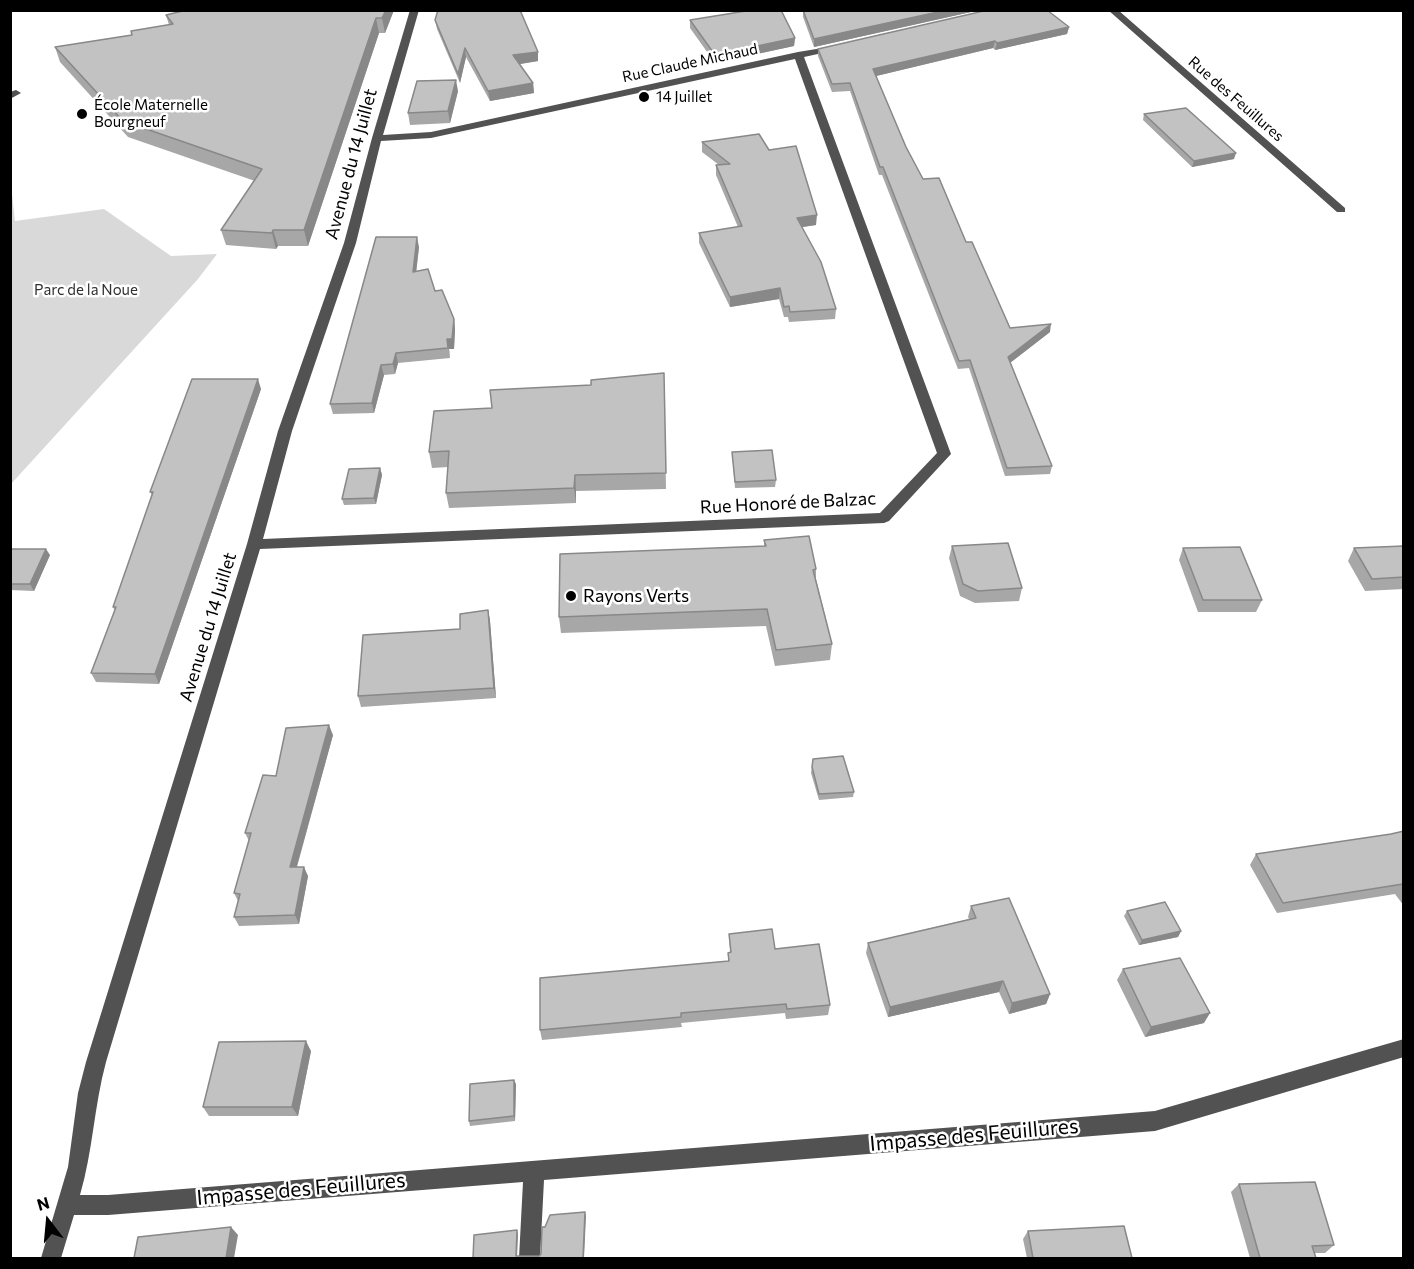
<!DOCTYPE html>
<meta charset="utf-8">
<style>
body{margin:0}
#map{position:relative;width:1414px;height:1269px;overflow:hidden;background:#fff;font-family:Commissioner,sans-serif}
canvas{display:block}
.frame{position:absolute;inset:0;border:12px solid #000;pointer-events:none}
.north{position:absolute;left:18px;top:1191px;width:60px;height:60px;-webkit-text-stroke:4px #fff;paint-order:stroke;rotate:344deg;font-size:16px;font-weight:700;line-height:24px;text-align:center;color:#000}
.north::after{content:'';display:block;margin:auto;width:21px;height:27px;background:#000;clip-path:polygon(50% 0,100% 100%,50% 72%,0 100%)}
</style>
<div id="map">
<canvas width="1414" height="1269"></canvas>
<div class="frame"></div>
<div class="north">N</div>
</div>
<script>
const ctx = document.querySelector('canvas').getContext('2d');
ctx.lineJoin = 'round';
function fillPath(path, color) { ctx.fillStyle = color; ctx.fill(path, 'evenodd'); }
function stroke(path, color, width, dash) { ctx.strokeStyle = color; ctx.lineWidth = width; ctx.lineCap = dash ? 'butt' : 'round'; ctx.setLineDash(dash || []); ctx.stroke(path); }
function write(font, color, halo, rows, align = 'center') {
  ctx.font = font + ' Commissioner,sans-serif'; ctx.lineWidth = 5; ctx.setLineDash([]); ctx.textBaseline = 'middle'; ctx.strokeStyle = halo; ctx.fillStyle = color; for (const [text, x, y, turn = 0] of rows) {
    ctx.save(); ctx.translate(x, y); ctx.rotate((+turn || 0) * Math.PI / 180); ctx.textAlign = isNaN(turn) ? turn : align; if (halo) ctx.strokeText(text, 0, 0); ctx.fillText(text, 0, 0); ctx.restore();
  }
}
fillPath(new Path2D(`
 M11 185 15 221 104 209 171 256 217 254 198 279 11 484Z`), '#d9d9d9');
fillPath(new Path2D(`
 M410 10H419L383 135 431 132 798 52 841 45V49L804 57 951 454 889 521 884 523 260 549 106 1062C94 1106 93 1151 80 1195H108L1155 1111 1404 1039V1057L1155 1131 544 1180 540 1258H519L523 1182 108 1215H74L61 1258H41L68 1167 78 1093 86 1062 247 544 278 431 344 243 372 138ZM795 59 937 453 880 513 263 539 292 431 356 243 381 141 431 138Z
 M1108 10H1118L1345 208V212H1337Z
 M16 90 21 93 10 99V92Z`), '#525252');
fillPath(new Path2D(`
 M181 10H394L385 33H379L308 246H278L276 249 226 245 221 230 255 181 128 137 60 62 55 47 132 35 169 25 166 15 182 12Z
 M803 10H980L814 47 803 17Z
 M435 20 538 52V61L520 64 533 83 534 93 490 101 466 57 460 83 437 29Z
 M690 20 795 38 794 46 715 63 690 28Z
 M1069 27 1067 34 995 50 993 48 876 76 906 147 923 179 966 242 1010 328 1050 332 1010 363 1052 466 1050 474 1005 476 969 368 958 369 882 175H879L850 91 832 92 818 56V49Z
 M458 91 450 123 410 125 408 113Z
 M1144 114 1234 159 1192 167 1143 120Z
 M702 142 816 225 802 227 836 309 835 319 789 322 788 317H784L779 299 730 307 699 243V233L738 227 716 175V165H719L702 152Z
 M419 247 416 272 435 291 454 319 455 329 454 349H449L450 358 398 363 395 374 384 375 374 413 333 414 330 404Z
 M664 373 666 489 576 491V503L449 508 446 493 448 467 432 468 429 452 492 408 591 385Z
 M261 389 159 684 96 682 91 673 115 611 113 607 152 495 150 492Z
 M732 452 776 480 775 487 735 488Z
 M380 468 382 475 376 504 344 505 342 499Z
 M764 540 816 569V579L832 644 830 660 775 666 766 626 561 633 559 617 764 546Z
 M952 546 1022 588 1019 601 975 603 960 596 949 558Z
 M1404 546V589L1365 591 1348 561 1354 548Z
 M1183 548 1262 600 1256 612H1198L1179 560Z
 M10 549 50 555 34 591 10 590Z
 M488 610 490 621 496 698 361 707 358 696Z
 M333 735 297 867 308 876 299 924 239 926 234 917 238 901 234 893 249 841 245 833 276 776Z
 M813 759 854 792 853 797 819 800 811 773Z
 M1404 831V906L1395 894 1277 913 1250 865 1256 854 1391 834Z
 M971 906 1050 994 1046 1004 1009 1014 999 992 888 1017 866 953 868 943 969 919 968 917Z
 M1127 911 1181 931 1178 937 1139 945 1124 916Z
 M729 934 775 949 830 1005 828 1015 786 1019 785 1013 681 1023 682 1027 542 1040 540 1030 728 961V953L730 952Z
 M1123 969 1204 1023 1145 1037 1117 980Z
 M311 1051 298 1116H209L203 1107Z
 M516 1084 515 1121 470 1126 469 1121Z
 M1239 1184 1334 1245 1325 1253H1315L1316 1258H1250L1231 1192Z
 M1028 1231 1132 1258H1027L1023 1239Z`), '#a7a7a7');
fillPath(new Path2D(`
 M386 10H394L385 33 382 18Z
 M947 10H980L814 47V39Z
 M376 18 379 33 308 246 304 230Z
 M1069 27 1067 34 995 50 997 43Z
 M795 38 794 46 715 63V55Z
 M995 41 993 48 872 77 873 69Z
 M465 48 466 57 460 83 458 74Z
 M538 52V61L514 65 513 55Z
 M456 80 458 91 450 123 448 111Z
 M533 83 534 93 490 101 488 91Z
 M1236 153 1234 159 1192 167 1194 161Z
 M817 215 816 225 796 228 797 218Z
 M273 230 278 246 276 249 272 233Z
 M417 237 419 247 415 282 413 272Z
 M780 288 779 299 730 307V297Z
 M454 319 455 329 454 349H449L450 358 447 339Z
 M1051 324 1050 332 1006 366 1008 357Z
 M396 353 398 363 395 374 393 364Z
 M381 365 384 375 374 413 372 403Z
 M258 379 261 389 159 684 155 674Z
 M380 468 382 475 376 504 374 498Z
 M575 475 576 491V503L574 488Z
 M46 549 50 555 34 591 30 584Z
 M488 610 490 621 496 698 494 688Z
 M329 725 333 735 294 876 290 867Z
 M304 867 308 876 299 924 295 915Z
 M1181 931 1178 937 1139 945 1142 940Z
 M1003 981 999 992 888 1017 890 1007Z
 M1050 994 1046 1004 1009 1014 1012 1003Z
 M1210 1013 1204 1023 1145 1037 1151 1027Z
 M306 1041 311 1051 298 1116 292 1107Z
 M514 1080 516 1084 515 1121 514 1116Z
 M585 1212 586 1216 584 1258H583Z
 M231 1227 238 1235 234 1258H226Z
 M517 1230 518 1234 517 1258 516 1256Z`), '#888');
const building = new Path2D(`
 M187 10H386L382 18H376L304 230H273L272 233 221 230 262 169 123 121 55 47 132 35 131 31 173 24 166 15Z
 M438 10H520L538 52 513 55 533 83 488 91 465 48 458 74 435 20Z
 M752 10H781L795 38 715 55 690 20Z
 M803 10H947L814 39Z
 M988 10H1047L1069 27 997 43 995 41 873 69 906 147 923 179 939 178 966 242H972L1010 328 1051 324 1008 357 1052 466 1007 468 970 360 959 361 883 167H880L850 83 832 84 818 49Z
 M456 80 448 111 408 113 417 81Z
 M1186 108 1236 153 1194 161 1144 114Z
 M759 134 769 150 796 146 817 215 797 218 821 262 836 309 790 312 789 306 784 307 780 288 730 297 699 233 742 226 716 165 730 164 702 142Z
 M376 237H417L413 272 428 269 435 291 442 290 454 319 452 339H447L448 348 396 353 393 364 381 365 372 403 330 404Z
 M664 373 666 473 575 475 574 488 446 493 449 451 429 452 434 411 492 408 490 390 591 385V380Z
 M192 379H258L155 674 91 673 116 607H113L153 492H150Z
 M772 450 776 480 735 482 732 452Z
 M380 468 374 498 342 499 349 469Z
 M809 536 816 569 813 570 832 644 776 650 767 609 559 617 560 554 766 546 764 540Z
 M1008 543 1022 588 978 591 963 584 952 546Z
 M1404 546V577L1372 579 1354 548Z
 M1240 547 1262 600H1203L1183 548Z
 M10 549H46L30 584H10Z
 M488 610 494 688 358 696 363 635 460 629V614Z
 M329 725 290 867H304L295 915 234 917 240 894 234 893 251 833H245L263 775 276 776 286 728Z
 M843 756 854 792 819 794 812 767 813 759Z
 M1404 831V885L1403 884 1283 903 1256 854 1391 834Z
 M1009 898 1050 994 1012 1003 1003 981 890 1007 868 943 976 918 971 906Z
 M1165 902 1181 931 1142 940 1127 911Z
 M772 929 775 949 819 944 830 1005 787 1009 786 1004 681 1013V1017L540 1030V978L729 961 728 953 731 952 729 934Z
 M1180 958 1210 1013 1151 1027 1123 969Z
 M306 1041 292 1107H203L219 1042Z
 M514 1080V1116L469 1121 470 1084Z
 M1315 1182 1334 1245 1312 1246 1316 1258H1260L1239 1184Z
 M585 1212 583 1258H473L474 1235 517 1230 516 1256H539L541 1254 542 1227H545L550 1215Z
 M1124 1226 1132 1258H1033L1028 1231Z
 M231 1227 226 1258H134L138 1237Z`);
fillPath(building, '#c2c2c2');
stroke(building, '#888', 1.5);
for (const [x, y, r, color] of [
 [644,97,6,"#000"],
 [82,114,6,"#000"],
 [571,596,6,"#000"]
]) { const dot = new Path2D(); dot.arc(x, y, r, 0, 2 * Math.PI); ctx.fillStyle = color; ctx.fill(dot); stroke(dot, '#fff', 2); }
write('15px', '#000', '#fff', [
 ["Rue Claude Michaud",690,63,-12],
 ["Rue des Feuillures",1236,99,41]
]);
write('15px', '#000', '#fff', [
 ["14 Juillet",656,97],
 ["École Maternelle",94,105],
 ["Bourgneuf",94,122]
], 'left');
write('15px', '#303030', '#fff', [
 ["Parc de la Noue",86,290]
]);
write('18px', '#000', '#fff', [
 ["Avenue du 14 Juillet",351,164,-75],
 ["Rue Honoré de Balzac",788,503,-3],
 ["Avenue du 14 Juillet",208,627,-73]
]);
write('18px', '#000', '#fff', [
 ["Rayons Verts",583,596]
], 'left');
write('21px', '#000', '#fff', [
 ["Impasse des Feuillures",974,1135,-5],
 ["Impasse des Feuillures",301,1189,-5]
]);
</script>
